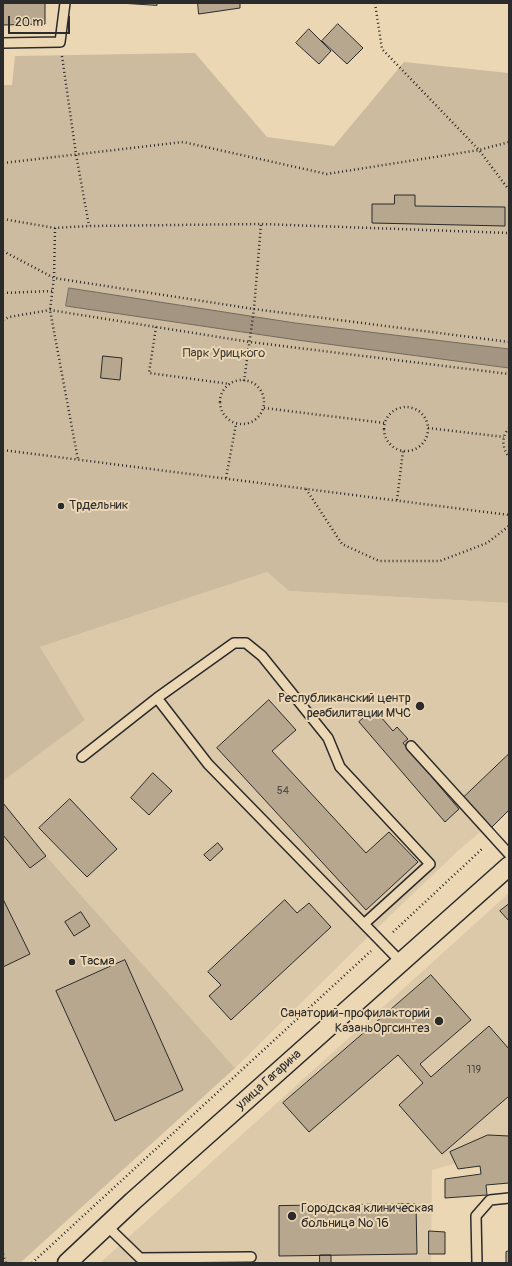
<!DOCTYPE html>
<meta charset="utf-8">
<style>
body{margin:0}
#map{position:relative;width:512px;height:1266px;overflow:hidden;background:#ecd7b5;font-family:Pangolin,sans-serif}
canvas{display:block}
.frame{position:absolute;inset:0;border:4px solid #2b2b2b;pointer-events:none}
.scale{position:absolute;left:8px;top:16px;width:62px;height:18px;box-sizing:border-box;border:2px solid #2b2b2b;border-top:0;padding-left:5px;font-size:12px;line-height:14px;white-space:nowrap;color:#2b2b2b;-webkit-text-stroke:3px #ecd7b5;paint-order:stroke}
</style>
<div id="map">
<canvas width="512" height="1266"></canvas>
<div class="frame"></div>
<div class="scale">20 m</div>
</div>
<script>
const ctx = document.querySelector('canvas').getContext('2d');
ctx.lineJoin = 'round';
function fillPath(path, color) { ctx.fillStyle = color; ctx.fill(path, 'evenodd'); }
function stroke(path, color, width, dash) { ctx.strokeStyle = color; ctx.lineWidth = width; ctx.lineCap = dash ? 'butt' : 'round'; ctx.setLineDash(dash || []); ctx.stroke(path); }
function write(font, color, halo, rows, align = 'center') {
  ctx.font = font + ' Pangolin,sans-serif'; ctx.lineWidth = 4; ctx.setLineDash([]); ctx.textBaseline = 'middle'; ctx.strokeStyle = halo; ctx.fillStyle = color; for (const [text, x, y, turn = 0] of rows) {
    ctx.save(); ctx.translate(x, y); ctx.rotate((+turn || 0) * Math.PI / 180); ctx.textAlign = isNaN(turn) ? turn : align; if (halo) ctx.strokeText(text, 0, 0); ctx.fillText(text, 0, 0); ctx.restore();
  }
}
fillPath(new Path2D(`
 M267 572 289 591 509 603V808L460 849 373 932 235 1068 46 856 3 803V781L85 720 40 647Z
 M509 893V1149L432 1170 431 1263H100Z`), '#dcc9a9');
fillPath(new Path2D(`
 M195 53 267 137 334 146 404 62 509 73V603L289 591 267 572 40 647 85 720 3 781V85H12L15 56Z
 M3 803 46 856 235 1068 20 1263H3Z`), '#cdbb9f');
const water = new Path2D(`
 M69 288 295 323 509 349V368L297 340 66 306Z`);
fillPath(water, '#a39581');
stroke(water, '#736b5f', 1);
const building = new Path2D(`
 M3 3H45V24L3 25Z
 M120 3H157V5Z
 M198 3H240V8L199 14Z
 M338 24 363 48 347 64 322 41Z
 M309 29 331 51 319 64 296 43Z
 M395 195H415V206L505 207V226L372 223V204H394Z
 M103 356 122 358 120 380 101 378Z
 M269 700 296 730 272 751 366 853 389 832 418 862 366 910 217 748Z
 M374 709 393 731 397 727 408 739 403 743 459 809 445 822 359 722Z
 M509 754V810L490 829 461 800Z
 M153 773 172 791 149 815 131 798Z
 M70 799 117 849 87 877 39 828Z
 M3 803 46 856 30 868 3 835Z
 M218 843 223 849 210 861 204 855Z
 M3 899 30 954 3 967Z
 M285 900 297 913 309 903 331 927 231 1020 209 996 221 985 208 972Z
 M509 904V921L500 911Z
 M81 912 90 926 74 936 65 922Z
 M125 960 183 1090 115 1121 56 991Z
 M431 975 471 1020 420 1064 431 1077 489 1026 509 1049V1096L442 1154 399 1105 423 1083 398 1055 309 1132 283 1103Z
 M488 1135 509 1136V1183L486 1185 487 1195 445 1198V1179L481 1174 480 1166 458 1169 450 1152Z
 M416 1204 417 1254 279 1256V1206Z
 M429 1231 445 1232V1254H429Z
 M509 1251V1263H506V1252Z
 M320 1255H331V1263H320Z`);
fillPath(building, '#b6a78e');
stroke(building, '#2b2b2b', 1);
const lane = new Path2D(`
 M3 43 60 42 65 3
 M157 698 208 764 401 962
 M411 746 509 854
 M82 757 157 698 234 643H246L262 656 328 738 340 767 430 864 365 923
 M108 1227 140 1258 251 1257
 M477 1263 476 1216 490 1200 509 1198`);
const street = new Path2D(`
 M67 1263 133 1201 509 866`);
stroke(lane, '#2b2b2b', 12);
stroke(street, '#2b2b2b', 21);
stroke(new Path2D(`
 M375 3 382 49 479 150 509 142
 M62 56 76 154 89 226
 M3 163 183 142 327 174 479 150 509 190
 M3 219 55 228 89 226 261 224 509 233
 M55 228 54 278 50 310 78 460
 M3 251 54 278 254 309 509 342
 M3 293 52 291
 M3 320 9 317 50 310 250 342 509 374
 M156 327 149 373 230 384
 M220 402a22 22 0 1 1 44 0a22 22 0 1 1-44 0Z
 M244 381 254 309 261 224
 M384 429a22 22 0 1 1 44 0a22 22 0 1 1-44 0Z
 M264 408 385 423
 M428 428 504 437
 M509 428C501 437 502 448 509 457
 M3 450 509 515
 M226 478 236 424
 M306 489 342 544 379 561H440L487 543 509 526
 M397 500 403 451
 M393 932 483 848
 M3 1254 6 1263
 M32 1263 371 951`), '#2b2b2b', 2.5, [1, 3]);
stroke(lane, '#ecd7b5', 9);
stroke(street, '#ecd7b5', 18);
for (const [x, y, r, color] of [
 [61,506,4,"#2b2b2b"],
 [420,706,5,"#2b2b2b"],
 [72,962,4,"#2b2b2b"],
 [439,1021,5,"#2b2b2b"],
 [292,1216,5,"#2b2b2b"]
]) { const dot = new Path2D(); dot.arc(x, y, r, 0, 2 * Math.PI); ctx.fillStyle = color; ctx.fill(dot); stroke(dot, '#ecd7b5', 1.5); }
write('11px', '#4e4a44', null, [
 ["54",283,791],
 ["119",474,1070]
]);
write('13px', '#43413c', '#ecd7b5', [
 ["Парк Урицкого",224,354]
]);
write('13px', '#2b2b2b', '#ecd7b5', [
 ["Трдельник",69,506],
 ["Республиканский центр",411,699,"right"],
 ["реабилитации МЧС",411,714,"right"],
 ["Тасма",80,962],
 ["Санаторий-профилакторий",430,1014,"right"],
 ["КазаньОргсинтез",430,1029,"right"],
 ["Городская клиническая",301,1209],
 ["больница № 16",301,1224]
], 'left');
write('13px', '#2b2b2b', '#ecd7b5', [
 ["улица Гагарина",269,1080,-42]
]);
</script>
